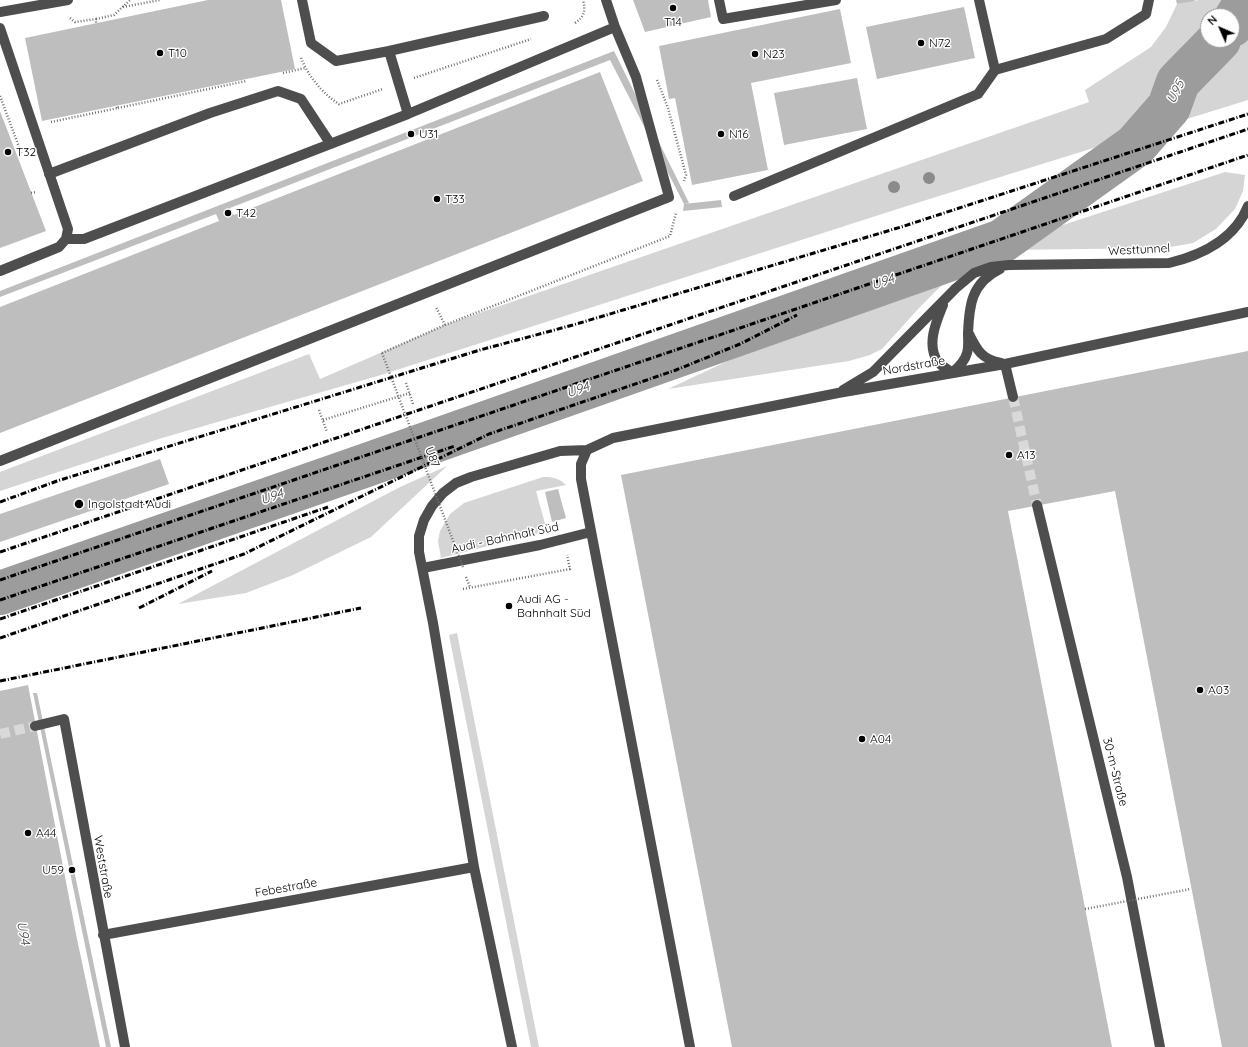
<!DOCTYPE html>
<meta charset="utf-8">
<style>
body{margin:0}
#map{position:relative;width:1248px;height:1047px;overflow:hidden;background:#fff;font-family:Quicksand,sans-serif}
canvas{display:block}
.north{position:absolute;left:1200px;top:8px;width:40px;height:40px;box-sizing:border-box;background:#fff;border:1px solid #999;border-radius:50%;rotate:315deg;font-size:11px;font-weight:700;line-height:16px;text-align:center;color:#000}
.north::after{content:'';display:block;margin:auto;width:14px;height:18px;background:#000;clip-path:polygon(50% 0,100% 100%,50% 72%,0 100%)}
</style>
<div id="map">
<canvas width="1248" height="1047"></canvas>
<div class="north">N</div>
</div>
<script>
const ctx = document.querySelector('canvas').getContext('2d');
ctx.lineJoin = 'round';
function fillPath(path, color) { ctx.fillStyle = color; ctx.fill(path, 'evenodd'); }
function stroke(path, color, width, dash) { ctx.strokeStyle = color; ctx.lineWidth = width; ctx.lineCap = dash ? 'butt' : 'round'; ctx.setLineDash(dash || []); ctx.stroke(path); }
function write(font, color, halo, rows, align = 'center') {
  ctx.font = font + ' Quicksand,sans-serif'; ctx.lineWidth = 3; ctx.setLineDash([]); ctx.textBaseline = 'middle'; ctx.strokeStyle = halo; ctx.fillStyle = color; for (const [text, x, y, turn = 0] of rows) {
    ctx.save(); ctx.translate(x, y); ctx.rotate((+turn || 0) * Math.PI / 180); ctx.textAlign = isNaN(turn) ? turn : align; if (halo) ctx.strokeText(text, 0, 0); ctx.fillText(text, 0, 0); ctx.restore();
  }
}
fillPath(new Path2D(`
 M1199 0H1248V100L907 206 381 375 162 438 0 491V472L309 354 320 379 445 325 1089 102 1085 90 1151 47 1166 27 1177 4ZM1208 16H1232V40H1208Z
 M1225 172 1245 175 1243 191 1235 209 1216 229 1193 243 1165 248 1004 250 980 257 958 269 919 308 882 349 870 355 849 361 668 389 766 343 830 307 1002 245Z
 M447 466 371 537 293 575 246 593 178 604 400 487Z
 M543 477C553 477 559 478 566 485L536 491 547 531 441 558 438 541 440 531 450 514 464 503Z
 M457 633 539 1047H531L449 635Z`), '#d5d5d5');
stroke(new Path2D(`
 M1232 25 1247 0
 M1199 61 1219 40`), '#9c9c9c', 7);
stroke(new Path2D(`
 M1232 25 1247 0
 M0 593 358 468 1002 241 1135 146 1169 107 1178 82 1219 40`), '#9c9c9c', 44);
fillPath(new Path2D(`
 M208 0H281L295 69 42 121 25 38Z
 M633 0H708L711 17 645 32Z
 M1176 0H1194L1195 1 1177 4Z
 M964 7 975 58 877 79 866 27Z
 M840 9 851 63 751 83 768 170 692 185 675 98 669 99 659 46Z
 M614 51 689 203 684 204 721 200 722 207 683 211 684 204 610 60 230 208 234 215 600 72 643 181 0 433V307L219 221 216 214 0 297V291Z
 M857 78 867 129 784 145 774 93Z
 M0 111 46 231 0 248Z
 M1248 351V1047H1222L1115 491 1008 511 1112 1047H732L621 475Z
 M160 459 169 484 0 542V514Z
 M558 489 566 518 552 522 545 492Z
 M28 685 77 939 100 1047H0V691Z
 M33 693H37L111 1047H106Z`), '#bebebe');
stroke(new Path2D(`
 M1013 397 1037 505
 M0 734 35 726`), '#d9d9d9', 10, [10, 5]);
stroke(new Path2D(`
 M123 7 160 0
 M70 18 75 22 96 19V23
 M96 19 114 15 130 0
 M575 23C584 17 586 11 583 0
 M301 58C308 76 323 94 339 104L383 89
 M283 73 305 68
 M414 78 531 39
 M657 80 668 108 686 175 684 181
 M0 96 22 155
 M118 108 246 81
 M51 122 118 108 117 106
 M31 193 36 192
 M445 325 670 236 676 213
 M382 353 445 325 436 307
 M406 383 413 404
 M319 410 327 432
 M323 420 410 393
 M466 577 470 587
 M463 589 570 569 567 555`), '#707070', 2.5, [1, 2]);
stroke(new Path2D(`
 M302 0 311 43 336 61 389 51 544 16
 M719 0 723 19 836 0
 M979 0 995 70
 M0 12 68 0
 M0 28 68 229 66 239 59 247 0 271
 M389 51 408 114
 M49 174 210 113 278 91 301 99 330 143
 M734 196 978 94 995 70 1106 39 1146 14 1149 0
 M66 239H84L408 114 615 27 606 0
 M943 305C936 322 926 345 938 362 941 366 948 369 952 373
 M968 332C977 350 981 359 1001 363
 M1005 364 1013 397
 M952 373C959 367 965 361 967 353 969 347 968 340 968 334 969 306 971 283 1000 269
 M843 390 873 372 956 288 974 273 991 267 1009 265 1169 263C1202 255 1235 239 1248 206
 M587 450 613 438 838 393 1005 364 1248 312
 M587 450 581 464V479L690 1047
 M0 461 669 197 636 77 615 27
 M1037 505 1127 877 1160 1047
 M423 568 540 545 591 532
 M35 726 64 719 125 1047
 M103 935 474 867
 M512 1047 474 867 433 623 419 552V536L424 520 432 506 443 493 456 483 471 477 560 451 587 450`), '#4e4e4e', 10);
stroke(new Path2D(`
 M0 502 57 481 480 350 573 325 901 227 1248 114
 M0 552 1248 129
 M0 580 1248 155
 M0 600 455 446
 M139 608 212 571
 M0 619 328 507
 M0 638 244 554 489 434 676 370 740 344 797 315
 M0 681 361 608`), '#000', 3, [6, 2, 1, 2]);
stroke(new Path2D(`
 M382 353 463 567
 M1085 909 1191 889`), '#707070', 2.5, [1, 2]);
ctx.fillStyle = '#8b8b8b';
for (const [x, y] of [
 [929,178],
 [894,187]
]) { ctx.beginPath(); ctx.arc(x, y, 6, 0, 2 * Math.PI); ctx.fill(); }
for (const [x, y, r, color] of [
 [673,8,4,"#000"],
 [921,43,4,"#000"],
 [160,53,4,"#000"],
 [755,54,4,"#000"],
 [411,134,4,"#000"],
 [721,134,4,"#000"],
 [8,152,4,"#000"],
 [437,199,4,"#000"],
 [228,213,4,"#000"],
 [1009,455,4,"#000"],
 [79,504,5,"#000"],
 [509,606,4,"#000"],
 [1200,690,4,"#000"],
 [862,739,4,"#000"],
 [28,833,4,"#000"],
 [72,870,4,"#000"]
]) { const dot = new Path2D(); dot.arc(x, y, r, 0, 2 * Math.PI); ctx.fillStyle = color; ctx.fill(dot); stroke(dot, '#fff', 1.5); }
write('12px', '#000', '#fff', [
 ["T14",673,22,"center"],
 ["N72",929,43],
 ["T10",168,53],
 ["N23",763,54],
 ["U31",419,134],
 ["N16",729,134],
 ["T32",16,152],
 ["T33",445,199],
 ["T42",236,213],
 ["A13",1017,455],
 ["Ingolstadt Audi",88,504],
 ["Audi AG -",517,599],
 ["Bahnhalt Süd",517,613],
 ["A03",1208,690],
 ["A04",870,739],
 ["A44",36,833],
 ["U59",64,870,"right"]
], 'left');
write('12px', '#000', '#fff', [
 ["Westtunnel",1139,250,-3],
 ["Nordstraße",914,366,-10],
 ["U87",432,457,70],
 ["Audi - Bahnhalt Süd",505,538,-12],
 ["30-m-Straße",1115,772,76],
 ["Weststraße",103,867,80],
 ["Febestraße",286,888,-10]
]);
write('italic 13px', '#3d3d3d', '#fff', [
 ["U95",1176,92,-63],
 ["U94",883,282,-19],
 ["U94",578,390,-19],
 ["U94",272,497,-19],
 ["U94",23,933,79]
]);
</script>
